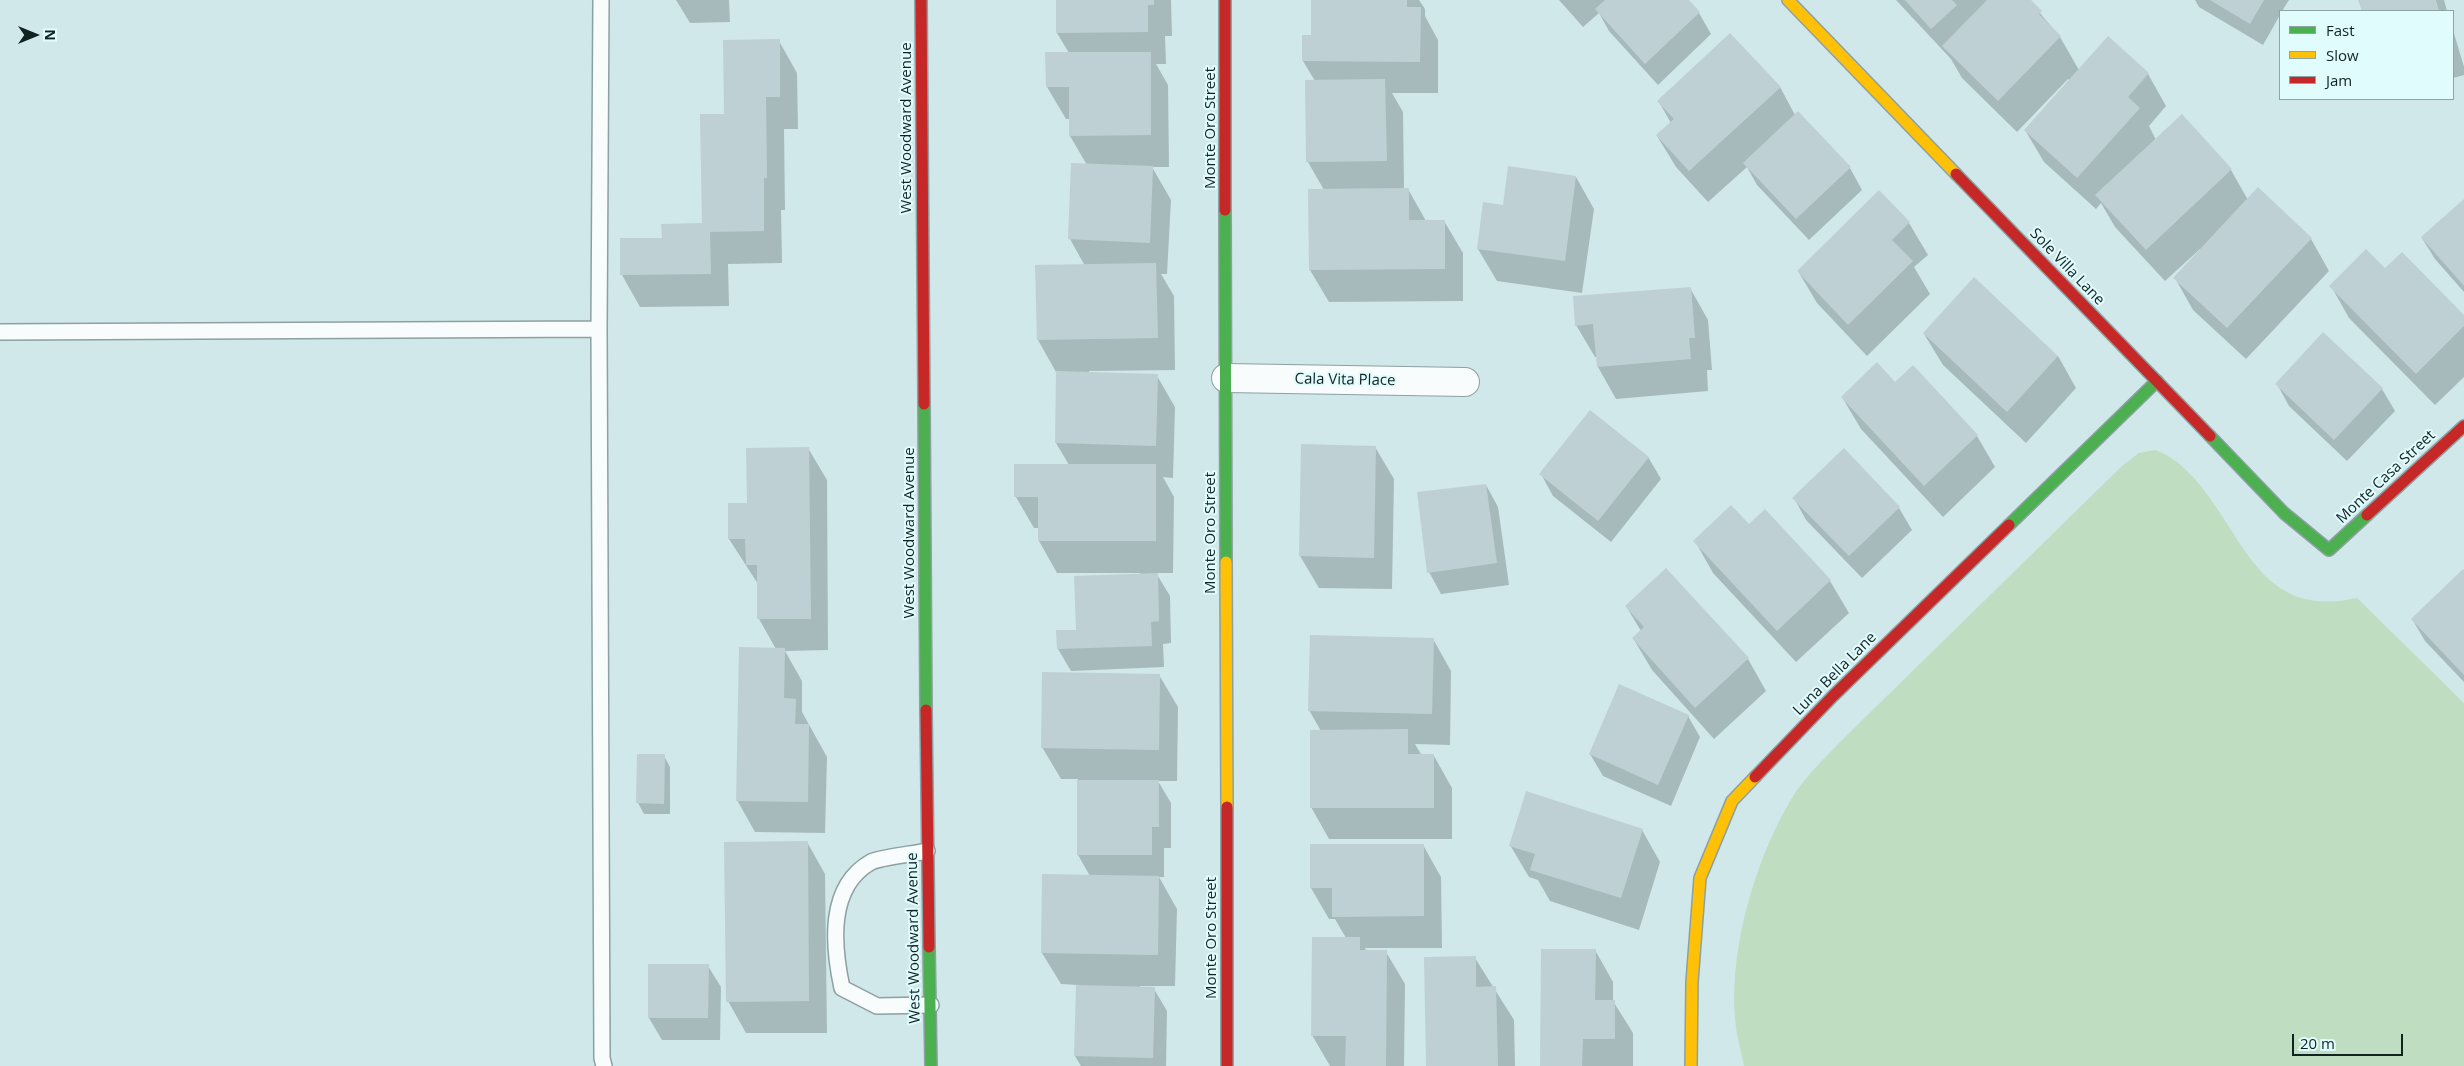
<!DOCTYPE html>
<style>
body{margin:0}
#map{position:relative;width:2464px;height:1066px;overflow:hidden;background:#d0e8ea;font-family:"Open Sans",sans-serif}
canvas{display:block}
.legend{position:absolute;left:2279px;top:10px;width:175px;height:90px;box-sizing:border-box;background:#e1fcfd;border:1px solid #8ea5a6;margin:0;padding:6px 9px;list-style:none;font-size:15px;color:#112223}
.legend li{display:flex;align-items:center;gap:10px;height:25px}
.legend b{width:25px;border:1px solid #8ea5a6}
.north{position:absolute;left:10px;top:10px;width:50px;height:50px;-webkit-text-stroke:4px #e1fcfd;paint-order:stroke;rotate:90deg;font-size:14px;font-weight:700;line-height:20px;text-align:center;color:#112223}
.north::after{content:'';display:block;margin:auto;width:18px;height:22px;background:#112223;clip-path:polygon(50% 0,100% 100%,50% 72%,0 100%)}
.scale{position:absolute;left:2292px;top:1034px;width:111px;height:22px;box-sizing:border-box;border:2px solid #112223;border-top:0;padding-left:6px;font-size:15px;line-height:18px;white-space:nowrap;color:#112223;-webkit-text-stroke:4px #e1fcfd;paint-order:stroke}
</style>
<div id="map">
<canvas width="2464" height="1066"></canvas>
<ul class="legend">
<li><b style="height:6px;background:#4caf50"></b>Fast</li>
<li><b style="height:6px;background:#ffc107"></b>Slow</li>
<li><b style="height:6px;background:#c62828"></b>Jam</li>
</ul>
<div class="north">N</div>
<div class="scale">20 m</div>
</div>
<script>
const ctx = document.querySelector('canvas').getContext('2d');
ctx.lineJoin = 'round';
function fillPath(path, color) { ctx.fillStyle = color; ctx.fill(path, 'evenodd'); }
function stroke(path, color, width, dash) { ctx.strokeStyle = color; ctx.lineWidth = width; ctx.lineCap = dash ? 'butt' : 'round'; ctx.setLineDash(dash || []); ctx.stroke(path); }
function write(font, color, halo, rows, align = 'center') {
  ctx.font = font + ' "Open Sans",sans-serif'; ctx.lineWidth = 4; ctx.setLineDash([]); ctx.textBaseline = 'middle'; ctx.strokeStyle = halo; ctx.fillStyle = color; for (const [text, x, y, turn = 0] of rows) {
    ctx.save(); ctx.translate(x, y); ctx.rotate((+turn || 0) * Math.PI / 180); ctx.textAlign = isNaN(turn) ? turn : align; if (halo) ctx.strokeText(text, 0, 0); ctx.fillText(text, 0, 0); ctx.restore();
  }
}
fillPath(new Path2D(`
 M2155 450C2172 456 2180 464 2192 476 2245 533 2257 620 2357 598L2464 703V1066H1744C1741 1050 1736 1034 1735 1018 1729 945 1758 850 1797 790 1809 773 1826 757 1840 742L2123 465 2139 453Z`), '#beddc1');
fillPath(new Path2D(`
 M676 0H729L730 22 690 23Z
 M1057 0H1171L1172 36H1165L1166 64H1156L1168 85 1169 167H1152L1171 200 1167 274H1161L1174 296 1175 370 1089 371V374L1157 376 1175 407 1173 478 1163 477 1174 497 1173 573H1156L1170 596 1171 643 1163 644 1164 667 1071 671 1058 649 1141 573H1057L1039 541V528H1034L1016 497 1069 465 1056 443V372L1038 340 1085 266 1070 239 1087 165 1070 136V119H1066L1047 87 1069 53 1057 33Z
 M1312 0H1419L1425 9V16L1438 40V93H1392L1403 112 1404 189H1408L1426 221H1444L1463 253V301L1329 302 1310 270V190H1324L1308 162 1315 81 1303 61 1312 36Z
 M1559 0H1687L1699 13 1711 34 1658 85 1609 31 1599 13 1583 27Z
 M1896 0H2029L2060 37 2079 70 2108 38 2148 74 2166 106 2149 126 2156 140 2182 116 2231 170 2248 200 2311 239 2329 271 2246 359 2193 310 2175 278 2201 250 2200 249 2165 281 2115 227 2101 203 2096 209 2044 162 2025 130 2070 81 2068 79 2017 132 1962 78 1951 59Z
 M2195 0H2289L2282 11H2280V15L2263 45 2199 7Z
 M2359 0H2444L2447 11H2363Z
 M2453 30 2464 67V75L2453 78Z
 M779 41 797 73 798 129H784L785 210H781L782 263 728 264 729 306 640 307 622 275 663 239 703 224 725 115Z
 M1780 87 1795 115 1850 168 1862 190 1809 240 1757 185 1747 167 1708 202 1676 167 1657 136 1671 123 1659 102Z
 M1576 177 1594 209 1582 293 1497 281 1478 249Z
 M1879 192 1909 223 1928 255 1914 267 1930 294 1867 356 1817 303 1798 271Z
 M2464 200V292L2435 259 2422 238Z
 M2331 286 2464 316V377L2435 405 2349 318Z
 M1690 288 1708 320 1712 370H1707L1708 391 1616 399 1598 367 1597 357H1595L1576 325Z
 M1924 334 2058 356 2076 388 2026 443 1943 365Z
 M1895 384 1977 436 1995 467 1943 517 1861 429 1842 397Z
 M2277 384 2382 389 2395 411 2347 461 2289 406Z
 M1302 445 1375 447 1394 479 1392 589 1319 588 1300 556Z
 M808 448 827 480 828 650 785 651 802 681V712L827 757 825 833 755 832 737 800 776 649 759 619 758 584 729 539 748 504Z
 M1844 450 1899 508 1912 530 1862 578 1806 520 1794 498Z
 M1648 457 1661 479 1611 542 1553 496 1541 474Z
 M1486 485 1498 507 1509 585 1441 594 1429 572Z
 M1765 510 1830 581 1849 613 1796 662 1713 573 1695 541 1749 526Z
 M1666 570 1748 659 1766 691 1714 739 1652 670 1633 638 1641 631 1626 606Z
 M2464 572V682L2425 641 2412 619Z
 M1433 639 1451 671 1450 745 1415 744 1422 756H1434L1452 788V839H1329L1311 807 1321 731 1309 710Z
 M1159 675 1178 707 1177 781H1158L1171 803V848H1164V877H1159L1177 909 1175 986H1140V988L1154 989 1167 1011 1166 1066H1081L1075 1056 1078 985 1061 984 1042 953 1090 876 1078 855V779H1061L1042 747Z
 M1688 716 1700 737 1671 806 1603 776 1590 754Z
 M664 756 670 767V814H644L638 803Z
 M1642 830 1660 862 1639 930 1550 901 1538 880 1529 877 1510 845Z
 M807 842 825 874 827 1033H746L728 1001Z
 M1423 845 1441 877 1442 948H1365L1367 952H1386L1405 984 1404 1066H1330L1312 1035 1346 938 1335 919H1329L1311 888Z
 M1595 950 1613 982V1001L1633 1033V1066H1541Z
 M1475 958 1514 1020 1515 1066H1427Z
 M708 966 721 987 720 1040H662L649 1018Z`), '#0003');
fillPath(new Path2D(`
 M1056 0H1154V5H1148V32L1056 33Z
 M1311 0H1407V7H1421L1420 62 1302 61V35H1311Z
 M1605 0H1689L1700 12 1645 64 1595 9Z
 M1905 0H1952L1957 5 1931 29Z
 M1987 0H2031L2042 11 2039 14 2061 36 1998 101 1942 46Z
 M2210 0H2264L2250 24Z
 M2358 0H2436L2439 11H2362Z
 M1730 33 1781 87 1689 171 1656 135 1674 119 1657 101Z
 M2108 36 2149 73 2128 97 2140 108 2077 178 2024 130Z
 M780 39V97H766L767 178H764V231L710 232 711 274 620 275V238H662L661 224 702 223 700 114H724L723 40Z
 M1045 52H1151V135L1069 136V87H1046Z
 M1385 79 1387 161 1306 162 1305 80Z
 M1798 111 1851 167 1796 219 1743 163Z
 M2182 114 2232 169 2146 250 2095 195Z
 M1071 163 1153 166 1150 243 1068 239Z
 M1508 166 1576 176 1565 261 1477 249 1483 202 1503 205Z
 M2258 187 2312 238 2227 328 2173 278Z
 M1409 188V220H1445V269L1309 270 1308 189Z
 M1879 190 1910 222 1892 240 1913 261 1848 325 1797 271Z
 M2464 199V286L2421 237Z
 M2366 249 2385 268 2402 252 2464 315V326L2416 374 2329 286Z
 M1156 263 1158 338 1037 340 1035 265Z
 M1974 277 2058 356 2007 412 1923 333Z
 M1691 287 1695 338H1689L1691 359 1597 367 1593 324 1575 326 1573 296Z
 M2323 332 2383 388 2334 440 2275 384Z
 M1877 362 1895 382 1913 365 1978 435 1924 486 1841 397Z
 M1056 371 1158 374 1156 446 1055 443Z
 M1590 410 1649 457 1598 521 1539 474Z
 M1301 444 1376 446 1374 558 1299 556Z
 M809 447 811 619H757V565H746L745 539H728V503H747L746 448Z
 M1844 448 1900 507 1849 556 1792 498Z
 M1014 464H1156V541H1038V497H1014Z
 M1486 484 1497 563 1427 573 1417 492Z
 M1731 505 1749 524 1765 509 1831 580 1777 631 1693 541Z
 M1666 568 1749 658 1695 708 1632 638 1644 627 1625 606Z
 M2463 569 2464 570V675L2411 619Z
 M1158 573 1159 621 1151 622 1152 646 1057 649 1056 630H1076L1074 576Z
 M1310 635 1434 638 1432 714 1308 711Z
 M739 647 785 648 784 698 796 699 795 724H809L808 802 736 801Z
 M1042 672 1160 674 1159 750 1041 748Z
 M1619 684 1689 715 1658 785 1589 754Z
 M1408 729V754H1434V808H1310V730Z
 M637 754H665L664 804 636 803Z
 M1077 780H1159V827H1152V855H1077Z
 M1526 791 1643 829 1621 898 1530 870 1535 854 1509 846Z
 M808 841 809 1001 726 1002 724 842Z
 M1310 844H1424V916L1332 917V888H1310Z
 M1042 874 1159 876 1158 955 1041 953Z
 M1312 937H1360V950H1387L1386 1066H1345L1346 1036H1311Z
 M1541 949H1596L1595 1000H1615V1039H1583L1582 1066H1540Z
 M1476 956V987L1496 986 1498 1066H1426L1424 957Z
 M648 964H709L708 1018H648Z
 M1076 985 1155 987 1153 1058 1074 1056Z`), '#bed0d4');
const lane = new Path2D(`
 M601 0 599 329 602 1058 604 1066
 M0 332 599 329
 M927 851C914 854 881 857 871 862 827 887 833 946 842 988L877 1006 931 1005`);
const street = new Path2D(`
 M1226 378 1465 382`);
const fast = new Path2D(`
 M1225 210 1226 562
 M924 404 926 710
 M2210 436 2284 513 2329 550 2367 515
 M2009 525 2157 381
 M929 947 931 1066`);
const slow = new Path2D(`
 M1788 0 1956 174
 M1226 562 1227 807
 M1691 1066 1692 982 1700 878 1732 801 1755 777`);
const jam = new Path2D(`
 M921 0 924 404
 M1225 0V210
 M1956 174 2210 436
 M2367 515 2464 426
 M926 710 929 947
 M1755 777 1833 696 2009 525
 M1227 807V1066`);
stroke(lane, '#8da0a2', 18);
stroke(street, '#8da0a2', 30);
stroke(fast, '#8da0a2', 14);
stroke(slow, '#8da0a2', 14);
stroke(jam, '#8da0a2', 14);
stroke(lane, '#f8fcfc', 15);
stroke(street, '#f8fcfc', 28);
stroke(fast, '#4caf50', 11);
stroke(slow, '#ffc107', 11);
stroke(jam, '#c62828', 11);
write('15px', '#112223', '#e1fcfd', [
 ["West Woodward Avenue",907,128,-90],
 ["Monte Oro Street",1211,128,-90],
 ["Sole Villa Lane",2067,267,46],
 ["Cala Vita Place",1345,380,1],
 ["Monte Casa Street",2386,477,-43],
 ["West Woodward Avenue",910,533,-90],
 ["Monte Oro Street",1211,533,-90],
 ["Luna Bella Lane",1835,674,-45],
 ["West Woodward Avenue",914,938,-91],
 ["Monte Oro Street",1212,938,-90]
]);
</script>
